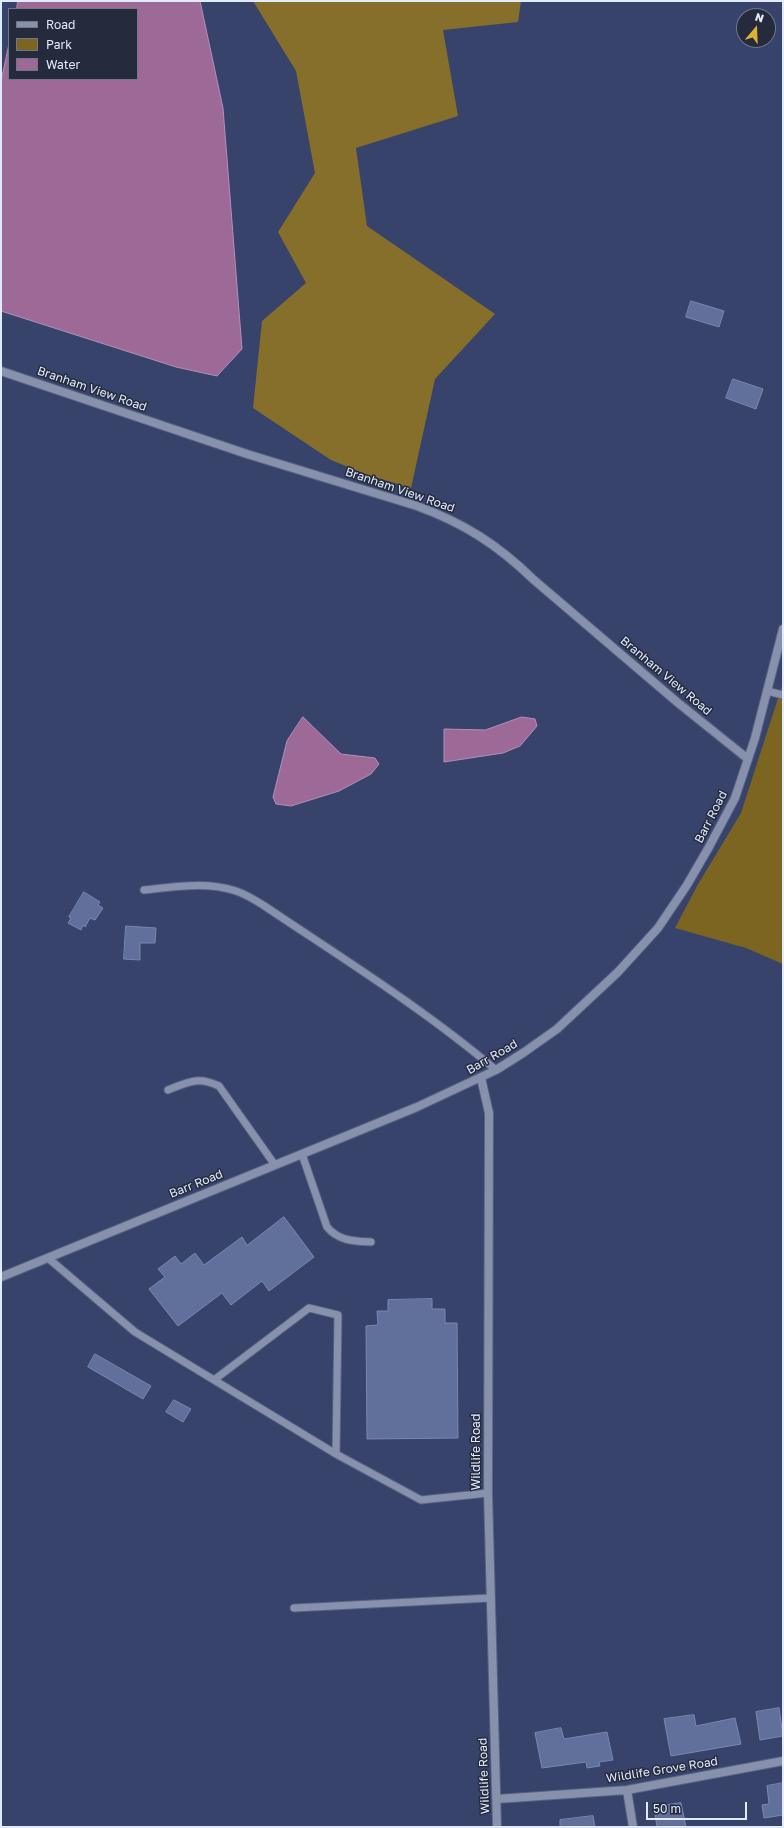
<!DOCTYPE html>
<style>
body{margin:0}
#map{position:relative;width:784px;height:1828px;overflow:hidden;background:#37436b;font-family:"Golos Text",sans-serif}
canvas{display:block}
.frame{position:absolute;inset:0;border:2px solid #e2eafd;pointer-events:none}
.legend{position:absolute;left:8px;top:8px;width:130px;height:72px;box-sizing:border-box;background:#252b3d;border:1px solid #71778a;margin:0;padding:5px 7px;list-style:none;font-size:12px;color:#e2eafd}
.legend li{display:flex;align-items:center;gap:8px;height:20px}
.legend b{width:20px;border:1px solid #71778a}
.north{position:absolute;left:736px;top:8px;width:40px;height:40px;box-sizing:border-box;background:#252b3d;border:1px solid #71778a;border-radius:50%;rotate:19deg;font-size:11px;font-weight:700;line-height:16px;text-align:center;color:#e2eafd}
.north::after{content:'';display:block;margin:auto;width:14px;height:18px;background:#dbb233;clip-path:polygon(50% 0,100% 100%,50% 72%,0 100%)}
.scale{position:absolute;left:646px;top:1802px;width:101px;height:18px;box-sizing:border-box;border:2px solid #e2eafd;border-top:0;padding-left:5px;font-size:12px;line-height:14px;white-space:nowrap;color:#e2eafd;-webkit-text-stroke:3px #252b3d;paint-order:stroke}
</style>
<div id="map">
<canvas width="784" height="1828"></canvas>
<div class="frame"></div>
<ul class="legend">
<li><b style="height:5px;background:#8791ab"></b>Road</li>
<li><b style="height:11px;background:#7c6521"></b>Park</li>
<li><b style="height:11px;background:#9d6a98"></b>Water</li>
</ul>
<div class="north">N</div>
<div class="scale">50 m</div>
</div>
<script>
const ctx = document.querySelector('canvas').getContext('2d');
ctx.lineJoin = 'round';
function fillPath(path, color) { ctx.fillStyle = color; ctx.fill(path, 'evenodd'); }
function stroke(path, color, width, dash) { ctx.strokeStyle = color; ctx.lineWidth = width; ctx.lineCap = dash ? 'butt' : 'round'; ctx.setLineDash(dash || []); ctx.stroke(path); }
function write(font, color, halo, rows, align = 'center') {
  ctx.font = font + ' "Golos Text",sans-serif'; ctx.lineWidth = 3; ctx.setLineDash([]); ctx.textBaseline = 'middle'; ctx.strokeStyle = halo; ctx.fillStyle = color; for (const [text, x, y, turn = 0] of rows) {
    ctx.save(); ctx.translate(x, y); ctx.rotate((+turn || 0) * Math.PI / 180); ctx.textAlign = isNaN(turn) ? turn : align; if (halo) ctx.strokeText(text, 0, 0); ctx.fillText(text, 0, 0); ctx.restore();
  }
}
fillPath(new Path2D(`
 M783 683V964L746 948 675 928 697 886 741 813Z`), '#7c6521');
fillPath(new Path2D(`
 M253 1H521L518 22 443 30 458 116 356 148 367 226 495 314 435 379 411 488 368 475 331 460 253 408 262 321 306 283 278 232 315 173 296 71Z`), '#866e2b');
const water = new Path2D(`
 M18 1H200L223 108 242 349 217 376 176 367 1 311V81L9 44V79H137V9H17Z
 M303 717 341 754 375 758 379 764 371 774 339 791 291 806 276 804 273 797 287 741Z
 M522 717 535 719 537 726 520 746 503 753 444 762V729L485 730Z`);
fillPath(water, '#9d6a98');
stroke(water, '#b290b6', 1);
const building = new Path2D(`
 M691 301 724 311 719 327 686 317Z
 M733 379 763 389 756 409 726 398Z
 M84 892 100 902 98 905 103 908 95 920 90 918 85 927 83 925 81 930 68 923 71 918 69 917Z
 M126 926 156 928 155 943H140V960L124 959Z
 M284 1217 314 1257 269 1291 262 1281 231 1305 222 1293 178 1326 149 1289 165 1277 158 1269 175 1256 181 1264 195 1253 204 1265 242 1237 247 1245Z
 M432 1299V1309H445V1323H457L458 1438 367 1439 366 1326 378 1325 377 1311H388V1300Z
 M95 1354 151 1386 143 1399 88 1367Z
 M174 1400 191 1409 183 1422 166 1412Z
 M779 1708 783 1736 760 1740 756 1712Z
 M694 1715 696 1726 735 1718 741 1744 671 1756 664 1719Z
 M561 1728 564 1739 607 1732 613 1760 599 1762 600 1766 587 1768 586 1762 542 1768 535 1733Z
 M783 1783V1815L764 1818 762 1805 769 1804 767 1786Z
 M681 1803 686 1827H657L654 1807Z
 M593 1816 595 1827H560V1820Z`);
fillPath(building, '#61709a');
stroke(building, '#7887b3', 1);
const service = new Path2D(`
 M767 691 783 695
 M144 890C174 887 206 881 236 891 245 894 255 900 263 905 342 958 424 1009 496 1070
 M168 1090C188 1082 198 1076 219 1086L275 1165
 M302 1154 327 1227C339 1241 353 1241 371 1242
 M48 1258 135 1332 214 1380 309 1308 338 1315 336 1454 421 1500 488 1493
 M214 1380 336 1454
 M294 1608 490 1598`);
const minor = new Path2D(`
 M1 371 247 454 417 506C464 523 498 545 534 580L677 702 748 759
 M627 1790 633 1827
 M497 1799 627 1790 783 1761`);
const tertiary = new Path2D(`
 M481 1078 489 1113 488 1493 497 1827
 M1 1277 417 1107 496 1070 523 1053 557 1029 618 972 658 928 687 885 709 847 735 798 755 738 783 629`);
stroke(service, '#566185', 9);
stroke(minor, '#566185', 10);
stroke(tertiary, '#566185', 10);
stroke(service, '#8791ab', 7);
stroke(minor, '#8791ab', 8);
stroke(tertiary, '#8791ab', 8);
write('12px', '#e2eafd', '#252b3d', [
 ["Branham View Road",92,389,19],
 ["Branham View Road",400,490,19],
 ["Branham View Road",666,676,40],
 ["Barr Road",711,817,-63],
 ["Barr Road",492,1057,-30],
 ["Barr Road",196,1184,-22],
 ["Wildlife Road",476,1452,-90],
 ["Wildlife Grove Road",662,1770,-9],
 ["Wildlife Road",484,1776,-92]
]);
</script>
